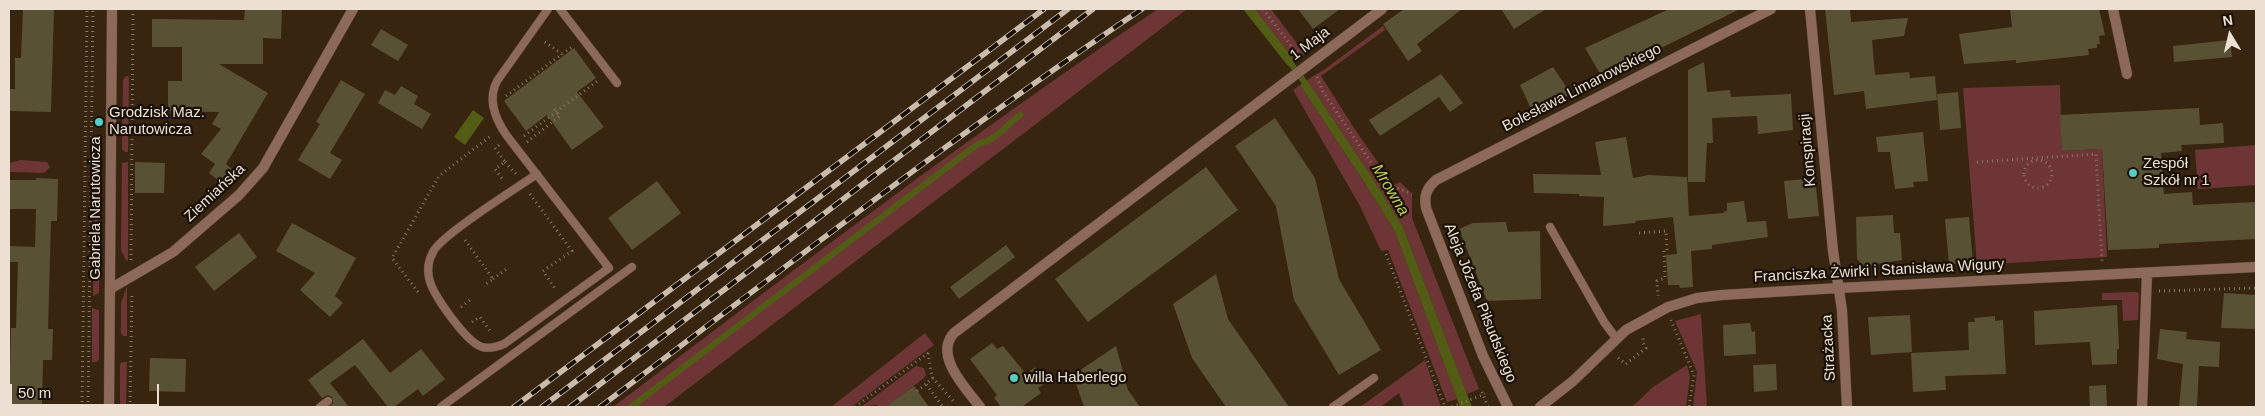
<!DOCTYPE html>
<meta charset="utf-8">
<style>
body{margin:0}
#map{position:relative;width:2265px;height:416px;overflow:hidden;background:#38250f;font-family:Helvetica,sans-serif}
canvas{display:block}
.frame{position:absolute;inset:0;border:10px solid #ece0d2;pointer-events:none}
.north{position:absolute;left:2205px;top:10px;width:50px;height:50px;-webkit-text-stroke:4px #191007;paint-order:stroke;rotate:351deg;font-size:14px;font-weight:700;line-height:20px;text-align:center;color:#ece0d2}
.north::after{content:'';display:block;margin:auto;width:18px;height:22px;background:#ece0d2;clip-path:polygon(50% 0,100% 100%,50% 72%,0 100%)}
.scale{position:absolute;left:10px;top:384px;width:149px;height:22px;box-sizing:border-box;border:2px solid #ece0d2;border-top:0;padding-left:6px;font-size:15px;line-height:18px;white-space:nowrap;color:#ece0d2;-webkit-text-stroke:4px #191007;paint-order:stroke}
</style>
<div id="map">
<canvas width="2265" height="416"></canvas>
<div class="frame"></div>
<div class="north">N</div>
<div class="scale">50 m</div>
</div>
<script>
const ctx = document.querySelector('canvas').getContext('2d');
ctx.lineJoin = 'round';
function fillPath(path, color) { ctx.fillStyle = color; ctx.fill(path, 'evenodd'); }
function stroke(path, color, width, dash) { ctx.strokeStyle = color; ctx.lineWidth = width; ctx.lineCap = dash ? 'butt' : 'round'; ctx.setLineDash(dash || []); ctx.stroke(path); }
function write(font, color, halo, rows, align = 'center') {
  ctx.font = font + ' Helvetica,sans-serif'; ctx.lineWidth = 4.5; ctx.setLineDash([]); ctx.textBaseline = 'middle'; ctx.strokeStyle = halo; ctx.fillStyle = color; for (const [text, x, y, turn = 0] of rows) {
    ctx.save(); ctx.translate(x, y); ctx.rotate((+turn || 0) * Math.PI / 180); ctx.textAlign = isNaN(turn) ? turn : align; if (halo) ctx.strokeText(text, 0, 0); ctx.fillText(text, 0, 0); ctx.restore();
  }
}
fillPath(new Path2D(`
 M1158 9H1187L664 407H613C793 271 971 134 1158 9Z
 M1255 9H1271L1302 50 1309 45V51L1295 61Z
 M1383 26 1385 30 1321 76 1358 134 1394 185 1400 182 1412 194V218L1479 389 1467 394 1403 227 1373 179 1307 80 1325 69Z
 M126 76H129L128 152H125L122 149 123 80Z
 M1300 85 1368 188 1395 232 1457 399 1447 402 1388 250 1381 251 1360 206 1293 90Z
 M2060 85 2062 151 2102 149 2107 257 1977 265 1963 88Z
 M2256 145V185L2198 189 2195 150Z
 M21 160 47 162 50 167 44 173 9 172V163Z
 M128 162V261L125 259 121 250 122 163Z
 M94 186 101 189 100 227 97 229H94Z
 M94 243 100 245 99 293 93 296Z
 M127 286V336H123L121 334V303Z
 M2137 292 2139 294 2138 320 2123 321 2122 300H2102V293Z
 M92 308 99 310V360L96 362H92Z
 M1701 314 1707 407H1693L1697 372 1675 321Z
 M925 333 934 345 851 407H831Z
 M1425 360 1441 407H1404L1399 393 1381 407H1360Z
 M123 362H127L126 406H120V364Z
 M1687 365 1690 377 1686 407H1632L1653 387Z
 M916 366 924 368 926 375 924 378 886 407H878L877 405 861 407Z`), '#6e3536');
fillPath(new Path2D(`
 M1243 9H1255L1295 61 1288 66Z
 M1307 80 1373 179 1403 227 1472 407H1460L1395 232 1368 188 1300 85Z
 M473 110 484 118 465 145 454 137Z`), '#525c15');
stroke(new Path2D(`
 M1286 57 1308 87
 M631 407 978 144C998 139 1004 127 1020 115`), '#525c15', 6);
fillPath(new Path2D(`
 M23 9H54L51 112 9 111V89H15V58H21Z
 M245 9H282L281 39 263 38V64H219L268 93 226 164 232 169 222 183 209 173 215 164 201 154 221 129 212 124 219 112 168 111V81H182V47H152V19L244 20Z
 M1298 9H1340L1313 29Z
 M1404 9H1462L1417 44 1422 51 1408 61 1383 24Z
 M1501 9H1546L1514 29Z
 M1669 9H1740L1602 77 1585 48Z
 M1825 9H1850L1851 22 1908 18 1904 36 1872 40 1875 75 1909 72 1910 78 1935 76 1937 100 1866 109 1864 91 1834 95Z
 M2010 9H2099L2105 35 2099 36 2100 44H2097V48L2088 49 2089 55 2016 63V60L1964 64 1959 34 2012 27Z
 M381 29 408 45 398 61 371 45Z
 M2230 40 2232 57 2174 62 2173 46Z
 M574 48 596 78 577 92 604 127 572 150 547 115 526 131 504 101Z
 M1704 62 1707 92 1730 90 1731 97 1791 94 1793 130 1758 134 1757 116 1712 118 1713 143H1707L1705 182H1688V70Z
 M1553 67 1571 94 1533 113 1520 85Z
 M1441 74 1463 103 1450 112 1439 97 1380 136 1369 120Z
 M341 80 365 94 330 153 342 160 330 179 298 160 320 124 316 122Z
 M401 86 418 96 414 104 431 114 422 129 378 103 385 90 395 95Z
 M1958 92 1961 128 1940 130 1937 94Z
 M2199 108 2200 125 2223 123 2224 143 2181 145 2182 151 2161 153 2164 194 2192 192 2193 205 2256 202V239L2159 244V248L2108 250 2102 149 2062 151 2060 115Z
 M1275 118 1315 178 1339 279 1381 350 1339 375 1294 300 1276 206 1235 146Z
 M1923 132 1928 181 1913 182 1914 187 1895 189 1890 152H1878L1876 137Z
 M1626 137 1633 178 1649 175 1687 177 1689 216 1723 213 1727 210V203L1744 201 1747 222 1766 221 1768 237 1712 245V249L1691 251 1693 287 1680 288 1679 285H1668L1666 255 1677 254 1673 217 1635 221 1636 223 1603 226 1604 197 1579 196V194L1534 193 1533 174 1601 175 1595 142Z
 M135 162 165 163 164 193H135Z
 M1206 167 1238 210 1088 322 1055 279Z
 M36 178 58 179 57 221H51L48 329H53L52 360H43L42 405 24 404V407H9L11 328H16L18 262H9V246L35 247 36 209H9V180H36Z
 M1815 178 1819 216 1788 219 1784 181Z
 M657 181 681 213 632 250 608 218Z
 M1893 215 1894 233H1900L1902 260 1864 266 1857 259 1856 217Z
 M1969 217 1973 263 1949 264 1945 219Z
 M1506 222 1508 232 1540 231 1541 299 1487 301 1459 229 1473 223Z
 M292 223 356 258 335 296 343 303 330 317 300 290 315 273 276 251Z
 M239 233 257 257 214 291 195 267Z
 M1006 245 1015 257 959 299 950 287Z
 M1216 274 1228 319 1289 407H1226L1192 358 1173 304Z
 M2224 293 2256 295V329L2221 328Z
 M2117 305 2119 349H2117V364L2092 365 2090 342 2035 345 2034 311Z
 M1910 315 1912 352 1871 355 1868 317Z
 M1995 316V321L2003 320 2006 374 1945 376 1946 390 1913 392 1911 353 1969 350 1968 322H1975L1974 318Z
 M1750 323 1752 332 1755 331 1756 354 1724 356 1723 325Z
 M2160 329 2187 332 2186 339 2220 342 2219 367 2199 366 2197 407H2179L2183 364 2157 359Z
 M363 339 390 373 421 349 445 379 423 396 418 389 394 407H388L355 365 330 383 349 407H329L333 403 332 397 328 395 322 398 308 380Z
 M992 343 997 349 1003 346 1026 374 1035 367 1046 383 1038 388 1041 393 1022 407H1001L994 398 997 395 970 359Z
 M1116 346 1128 390 1140 407H1084L1073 375Z
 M150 358 186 359 185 392 149 391Z
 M1776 364 1777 390 1754 392 1753 365Z
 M2106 385 2107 407H2090L2089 386Z
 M914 386 929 407H885Z`), '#595134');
const lane = new Path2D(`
 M560 9 617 83
 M537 174C517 188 441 235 433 252 428 261 427 269 429 278 432 294 466 342 482 347 490 349 497 347 504 344L609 268 507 136C495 119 487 100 497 81L548 9
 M1550 227 1604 322 1616 338
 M320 407 328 401
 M441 407 632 267
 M1333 407 1374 378`);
const street = new Path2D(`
 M1810 9 1833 251 1842 310 1847 407
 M2113 9 2127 74
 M110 289 173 252 239 195 263 168 353 9
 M109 407 112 9
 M980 407C967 389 933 356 954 333L1382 9
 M1508 407 1483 356 1426 208C1424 196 1426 189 1436 180L1771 9
 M1540 407 1573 381 1626 330 1668 307 1697 298 1722 295 1839 288 2256 267
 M2142 407 2147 273`);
stroke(lane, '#55432e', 9);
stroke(street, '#55432e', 11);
stroke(new Path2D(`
 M1263 9 1295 51 1301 52
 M562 54 572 47
 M1317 77 1323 92 1385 183 1412 194
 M506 96 562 54 542 40
 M524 136 599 80
 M527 142 560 116 554 109
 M499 145 495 148 505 162 495 169 504 181
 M2024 174a14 14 0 1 1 28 0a14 14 0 1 1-28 0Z
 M505 162 516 174
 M1977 162 2096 154 2102 261
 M530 194 572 251 543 271 556 290
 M1639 233 1666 231 1667 250H1664L1665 278 1657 281 1658 296
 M465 240 493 279 486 284
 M1386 254 1445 407
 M131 260 133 9
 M493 279 509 267
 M2159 291 2256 288
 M418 292 392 258 439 176 492 135
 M461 307 470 300
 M1671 320 1694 375 1689 407
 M472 322 480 317 490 331
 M928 353 932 377 955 403
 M1618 358 1626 364 1646 348 1643 343V336
 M933 378 926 384 943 407
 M917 391 926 384
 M1482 392 1488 407
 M82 407 87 9
 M88 407 93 9
 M130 407 132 292
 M855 407 928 353
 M1452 407 1485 394`), '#877765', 3, [1, 4]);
stroke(lane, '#8d6959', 8);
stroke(street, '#8d6959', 10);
const rail = new Path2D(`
 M514 407 1044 9
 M542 407 1068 9
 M570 407 1093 9
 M600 407C779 272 956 134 1142 9`);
stroke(rail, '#c9bcac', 5.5);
stroke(rail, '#191007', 4, [11]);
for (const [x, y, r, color] of [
 [99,122,5,"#55cec6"],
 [2133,173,5,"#55cec6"],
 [1014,378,5,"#55cec6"]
]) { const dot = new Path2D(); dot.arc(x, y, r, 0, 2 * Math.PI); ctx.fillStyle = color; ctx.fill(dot); stroke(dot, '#191007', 2); }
write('15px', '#ece0d2', '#191007', [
 ["1 Maja",1310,44,-37],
 ["Bolesława Limanowskiego",1582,88,-27],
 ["Konspiracji",1808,150,-95],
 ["Ziemiańska",215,193,-43],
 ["Gabriela Narutowicza",96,208,-90],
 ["Franciszka Żwirki i Stanisława Wigury",1879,271,-3],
 ["Aleja Józefa Piłsudskiego",1480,303,68],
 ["Strażacka",1829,348,-93]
]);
write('15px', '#ece0d2', '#191007', [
 ["Grodzisk Maz.",109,113],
 ["Narutowicza",109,130],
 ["Zespół",2143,164],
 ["Szkół nr 1",2143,181],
 ["willa Haberlego",1024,378]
], 'left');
write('italic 16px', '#bbcd55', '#191007', [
 ["Mrowna",1390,190,59]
]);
</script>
